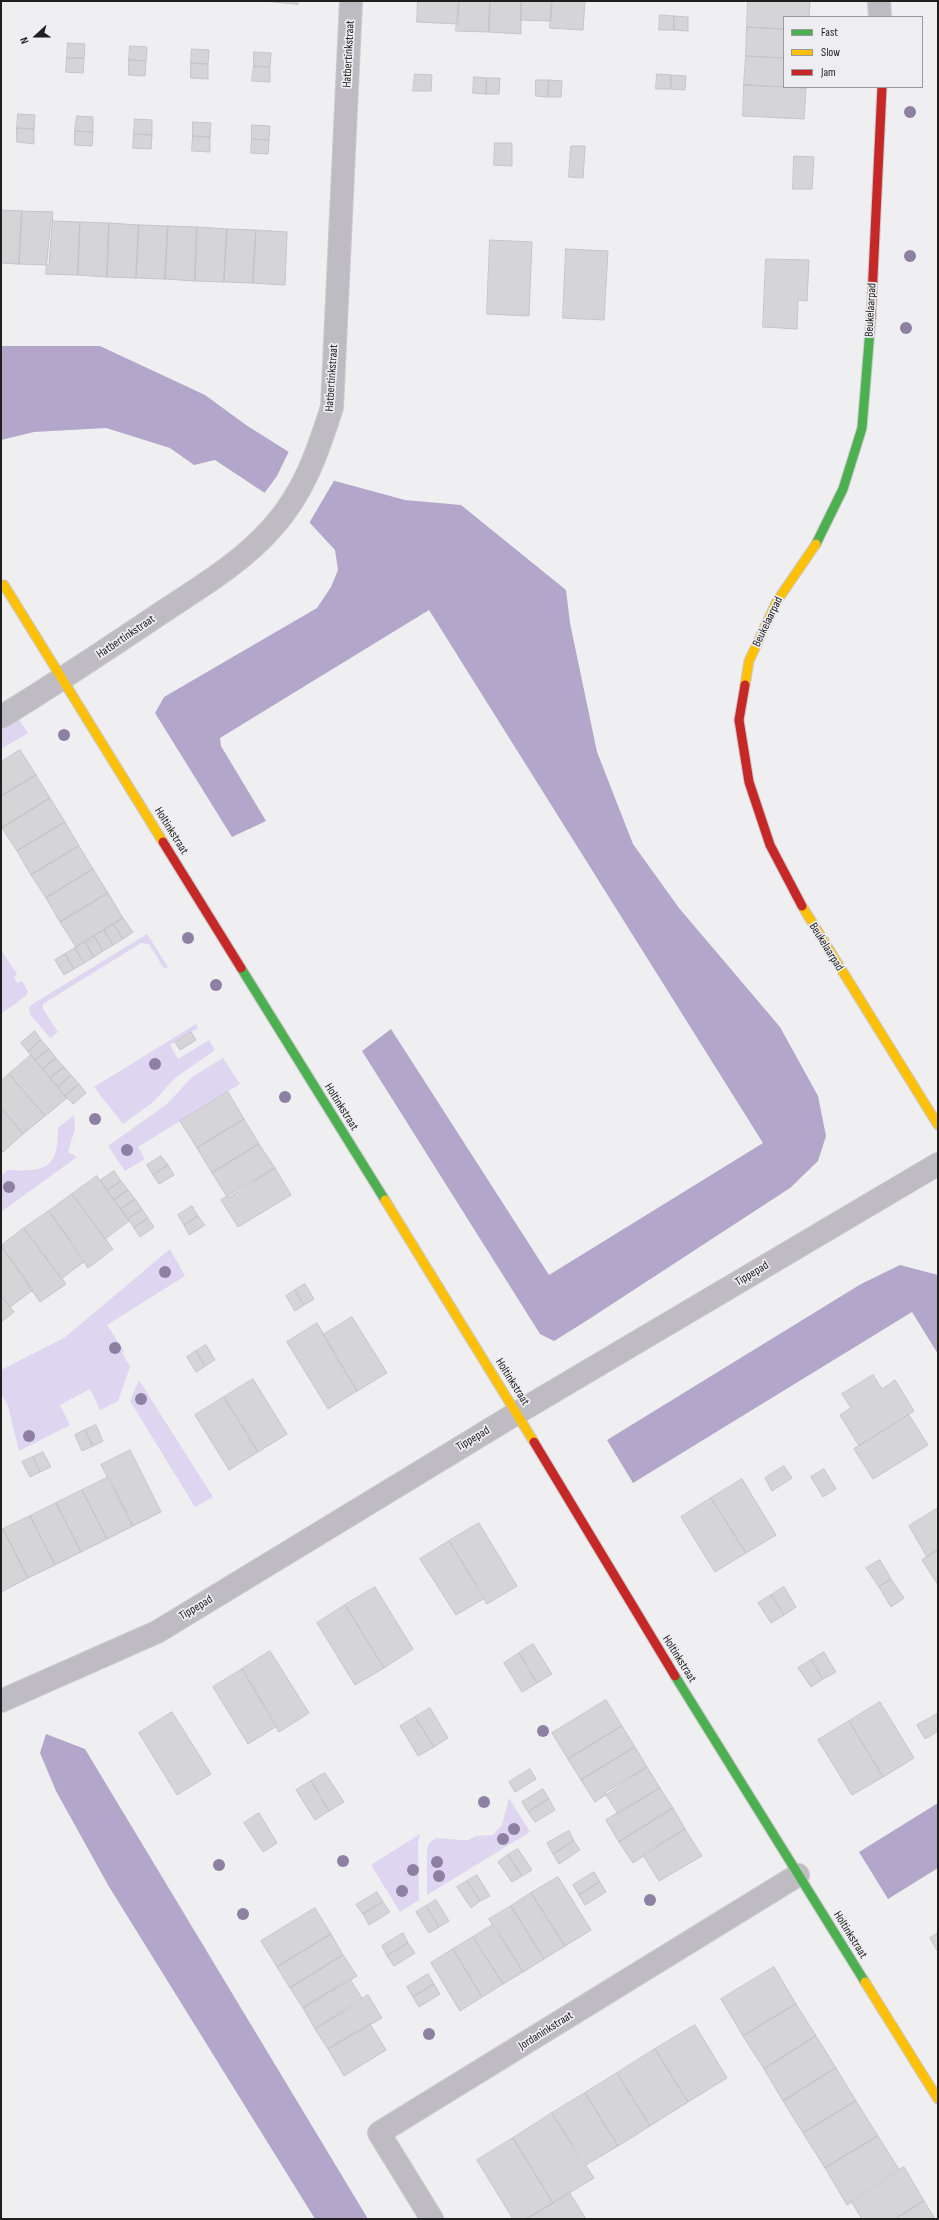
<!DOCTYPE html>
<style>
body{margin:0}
#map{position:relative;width:939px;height:2220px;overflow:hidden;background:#efeef0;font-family:"Sofia Sans Condensed",sans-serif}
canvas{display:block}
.frame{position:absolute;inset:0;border:2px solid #1f1f20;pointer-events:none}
.legend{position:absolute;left:783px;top:16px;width:140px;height:72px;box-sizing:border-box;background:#eeedf1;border:1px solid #9b9b9d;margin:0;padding:5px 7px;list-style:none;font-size:12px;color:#1f1f20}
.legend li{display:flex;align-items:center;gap:8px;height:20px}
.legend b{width:20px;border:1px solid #9b9b9d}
.north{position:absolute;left:16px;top:16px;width:40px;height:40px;-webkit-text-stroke:3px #eeedf1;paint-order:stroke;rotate:249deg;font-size:11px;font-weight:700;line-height:16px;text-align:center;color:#1f1f20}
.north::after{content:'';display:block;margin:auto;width:14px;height:18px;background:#1f1f20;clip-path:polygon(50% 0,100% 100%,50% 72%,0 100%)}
</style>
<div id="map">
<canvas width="939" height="2220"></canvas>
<div class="frame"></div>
<ul class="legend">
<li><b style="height:5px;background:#4caf50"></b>Fast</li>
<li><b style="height:5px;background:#ffc107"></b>Slow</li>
<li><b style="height:5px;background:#c62828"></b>Jam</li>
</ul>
<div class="north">N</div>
</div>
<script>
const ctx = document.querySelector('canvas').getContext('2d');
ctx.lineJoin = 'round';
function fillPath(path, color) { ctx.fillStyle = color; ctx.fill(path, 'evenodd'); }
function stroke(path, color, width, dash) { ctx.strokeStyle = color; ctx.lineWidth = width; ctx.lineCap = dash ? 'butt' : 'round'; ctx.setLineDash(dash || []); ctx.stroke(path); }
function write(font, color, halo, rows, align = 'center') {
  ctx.font = font + ' "Sofia Sans Condensed",sans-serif'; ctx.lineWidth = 3.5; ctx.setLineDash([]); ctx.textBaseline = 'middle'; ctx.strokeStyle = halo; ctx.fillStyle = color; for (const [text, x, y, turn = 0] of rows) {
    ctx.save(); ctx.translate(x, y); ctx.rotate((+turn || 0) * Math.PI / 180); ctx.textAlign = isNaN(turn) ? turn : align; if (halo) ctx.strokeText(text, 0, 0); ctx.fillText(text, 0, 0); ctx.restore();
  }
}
fillPath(new Path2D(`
 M18 718 28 733 1 749V728Z
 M147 934 168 967 164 969 149 944 141 943 43 1004V1009L58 1032 50 1038 30 1014 29 1009 31 1005Z
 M1 950 17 974 14 978 17 983 22 981 28 992 26 996 1 1014Z
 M196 1024 198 1028 170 1045 178 1059 209 1040 215 1050 175 1078 153 1102 123 1124 94 1087Z
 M223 1058 240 1084 138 1147 145 1159 125 1171 108 1146 167 1104 192 1077Z
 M74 1115 75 1129 68 1152 77 1157 1 1212V1176L8 1170C47 1172 58 1168 58 1128Z
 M170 1249 185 1276 107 1325 124 1351 122 1353 130 1367 118 1401 100 1410 90 1389 60 1405 70 1425 19 1451 8 1406 1 1394V1370L64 1338Z
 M139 1380 213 1497 195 1507 130 1401Z
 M509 1798 530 1832 427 1895V1850L429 1843 436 1838 462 1840H468L476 1836 493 1835 502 1825Z
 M420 1834 418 1843 419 1900 400 1912 371 1865Z`), '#ded6f1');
fillPath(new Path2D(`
 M1 346H100L205 395 246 425 335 481 405 500 461 505 566 590 570 623 597 752 633 844 679 908 780 1027 818 1096 826 1136 818 1161 790 1188 583 1323 554 1341 540 1334 362 1051 391 1029 549 1275 763 1143 429 610 220 738 221 746 266 821 232 837 155 713 164 697 317 608 331 587 338 570 335 550 310 523 215 460 194 465 170 448 106 428 34 432 1 440Z
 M900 1265 938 1275V1354L912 1312 633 1483 607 1440 861 1284Z
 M46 1734 85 1749 368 2219H315L108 1885 56 1791 40 1753Z
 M938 1803V1868L888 1899 859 1852Z`), '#b2a7ca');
fillPath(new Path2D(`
 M290 449 335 479 308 525 263 495 277 476Z`), '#efeef0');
const building = new Path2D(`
 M265 1H298V4Z
 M418 1H459L458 24 417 22Z
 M459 1H490L489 32 456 31Z
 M490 1H521V34L489 32Z
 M521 1H552L551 21 521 20Z
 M552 1H585L583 30 550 28Z
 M748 1H810L809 17H784V29L747 27Z
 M660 15 674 16V30H659Z
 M674 16 688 17V31L674 30Z
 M747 27 784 29V58L746 56Z
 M68 43 85 44 84 58H67Z
 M130 46 147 47 146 61 129 60Z
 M192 49 209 50 208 64 191 63Z
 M254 52 271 53 270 67 254 66Z
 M746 56 784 58V87L806 88 744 85Z
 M67 58H84L83 73 66 72Z
 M129 60 146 61 145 76 129 75Z
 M191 63 208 64V79L191 78Z
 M254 66 270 67V82L252 81Z
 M415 74 432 75 431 91H413Z
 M657 74 671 75V89H656Z
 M671 75 686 76 685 90 671 89Z
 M474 77 487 78 486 94 473 93Z
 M487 78H500L499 94H486Z
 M536 80H549L548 97 536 96Z
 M549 80 562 81 561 97H548Z
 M744 85 806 88 804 119 743 116Z
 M18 114 35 115 34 129 17 128Z
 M77 116 93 117V132L75 131Z
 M135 119 152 120V135L134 134Z
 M193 122 211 123 210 137 193 136Z
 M252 125 270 126 269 140 252 139Z
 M17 128 34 129V144L17 142Z
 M75 131 93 132 92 146 75 145Z
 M134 134 152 135 151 149 133 148Z
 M193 136 210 137V152L192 151Z
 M252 139 269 140 268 154 251 153Z
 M495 143H512V166L494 165Z
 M571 146H585L583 178 569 177Z
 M794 156 814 157 812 189H793Z
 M1 210 22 211 19 264 1 263Z
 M22 211 53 212 49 265 19 264Z
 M51 221 80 222 78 275 46 274Z
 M80 222 109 223 107 277 78 275Z
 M109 223 139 225 136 278 107 277Z
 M139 225 168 226 165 279 136 278Z
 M168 226 197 227 195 281 165 279Z
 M197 227 227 229 224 282 195 281Z
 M227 229 256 230 253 283 224 282Z
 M256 230 287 232 285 285 253 283Z
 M490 240 532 242 529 316 487 314Z
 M566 249 608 251 604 320 563 318Z
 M766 259 809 260 807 301 798 300 797 329 763 327Z
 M20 750 36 775 1 796V762Z
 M36 775 50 798 2 828 1 796Z
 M50 798 65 822 17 851 2 828Z
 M65 822 79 846 31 875 17 851Z
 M79 846 93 869 46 898 31 875Z
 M93 869 108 893 60 922 46 898Z
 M108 893 123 918 76 947 60 922Z
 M123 918 133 932 123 939 113 924Z
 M113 924 123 939 113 945 104 930Z
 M104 930 113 945 103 951 94 936Z
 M94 936 103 951 94 957 85 942Z
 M85 942 94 957 84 963 75 948Z
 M75 948 84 963 74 969 65 954Z
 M65 954 74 969 64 975 55 960Z
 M35 1031 41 1040 28 1052 21 1043Z
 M191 1032 196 1040 180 1050 175 1042Z
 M41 1040 49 1049 35 1060 28 1052Z
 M49 1049 56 1058 43 1069 35 1060Z
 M31 1055 67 1098 45 1116 9 1074Z
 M56 1058 64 1067 50 1078 43 1069Z
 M64 1067 71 1075 58 1087 50 1078Z
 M9 1074 45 1116 23 1134 1 1108V1081Z
 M71 1075 79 1084 65 1096 58 1087Z
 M79 1084 86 1093 73 1104 65 1096Z
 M228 1092 244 1119 197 1148 180 1121Z
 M1 1108 23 1134 3 1152 1 1150Z
 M244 1119 259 1144 212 1173 197 1148Z
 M259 1144 275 1168 228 1198 212 1173Z
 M161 1156 168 1165 153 1175 147 1165Z
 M168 1165 174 1175 159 1184 153 1175Z
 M275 1168 291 1195 238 1227 221 1200Z
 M114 1171 121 1181 107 1191 101 1180Z
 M97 1176 129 1221 105 1239 72 1194Z
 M121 1181 128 1190 114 1200 107 1191Z
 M128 1190 135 1199 121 1209 114 1200Z
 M72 1194 113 1249 88 1268 49 1211Z
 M135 1199 142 1209 128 1219 121 1209Z
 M192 1206 198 1216 184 1225 178 1215Z
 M142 1209 148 1218 134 1228 128 1219Z
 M49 1211 85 1261 61 1279 24 1228Z
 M198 1216 205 1225 189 1235 184 1225Z
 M148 1218 154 1227 140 1237 134 1228Z
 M24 1228 66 1284 40 1302 1 1246Z
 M1 1246 33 1290 10 1307 1 1296Z
 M305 1284 314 1299 304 1305 295 1290Z
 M295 1290 304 1305 295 1311 286 1296Z
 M1 1296 14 1312 1 1322Z
 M352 1317 387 1373 357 1391 323 1335Z
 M317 1323 357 1391 328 1409 287 1342Z
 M206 1345 215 1360 205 1366 196 1351Z
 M196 1351 205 1366 196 1372 187 1357Z
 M873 1375 882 1389 895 1380 914 1411 859 1446 840 1415 851 1408 842 1394Z
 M253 1379 287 1434 258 1452 224 1397Z
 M224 1397 258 1452 229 1470 195 1415Z
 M909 1415 928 1445 873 1479 854 1449Z
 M96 1425 103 1441 93 1446 85 1430Z
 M85 1430 93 1446 82 1451 75 1435Z
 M130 1450 161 1512 133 1526 101 1465Z
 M43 1452 51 1467 40 1472 33 1457Z
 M33 1457 40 1472 30 1477 22 1462Z
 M784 1466 792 1478 772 1491 765 1478Z
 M824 1469 836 1489 823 1497 811 1477Z
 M109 1477 133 1526 107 1539 82 1490Z
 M742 1479 776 1535 746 1553 711 1498Z
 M82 1490 107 1539 81 1552 56 1503Z
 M711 1498 746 1553 715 1572 681 1517Z
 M56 1503 81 1552 55 1565 30 1516Z
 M938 1508V1550L927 1557 909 1526Z
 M30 1516 55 1565 28 1578 3 1529Z
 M479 1523 517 1586 487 1604 449 1541Z
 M3 1529 28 1578 1 1592V1530Z
 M449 1541 485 1598 456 1615 420 1559Z
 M938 1550V1585L922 1560Z
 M880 1560 891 1579 879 1587 866 1568Z
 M891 1579 904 1598 891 1607 879 1587Z
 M375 1587 413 1649 384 1668 345 1605Z
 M784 1587 796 1607 784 1615 771 1595Z
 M771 1595 784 1615 771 1623 758 1603Z
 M345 1605 384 1668 355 1685 317 1623Z
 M533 1644 552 1674 537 1683 519 1653Z
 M270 1651 309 1713 279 1732 242 1669Z
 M824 1652 836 1672 823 1679 811 1660Z
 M519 1653 537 1683 522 1692 504 1663Z
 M811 1660 823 1679 811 1687 798 1668Z
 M242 1669 277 1726 248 1744 213 1687Z
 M606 1700 622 1726 568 1759 552 1733Z
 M880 1702 914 1758 883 1777 849 1721Z
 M430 1708 448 1738 434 1747 415 1717Z
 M172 1712 211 1774 177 1795 139 1733Z
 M937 1714 938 1731 925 1739 917 1725Z
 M415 1717 434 1747 418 1756 400 1726Z
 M849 1721 883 1777 852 1795 818 1740Z
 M622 1726 635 1747 581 1780 568 1759Z
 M635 1747 647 1767 595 1802 581 1780Z
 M647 1767 660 1788 618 1814 605 1793Z
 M530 1769 536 1779 515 1792 509 1782Z
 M325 1773 344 1802 329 1811 311 1781Z
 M311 1781 329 1811 315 1820 296 1790Z
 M660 1788 673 1808 619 1842 606 1820Z
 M543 1789 549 1799 528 1812 522 1802Z
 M549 1799 555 1810 535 1822 528 1812Z
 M673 1808 685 1829 633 1863 619 1842Z
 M259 1813 277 1843 263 1852 244 1823Z
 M685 1829 702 1856 659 1881 643 1855Z
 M569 1831 574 1841 553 1854 547 1843Z
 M574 1841 580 1850 559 1864 553 1854Z
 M518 1849 532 1870 522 1876 508 1855Z
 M508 1855 522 1876 512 1882 498 1862Z
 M594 1872 600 1882 579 1895 573 1885Z
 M477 1875 490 1896 480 1901 467 1881Z
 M558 1877 591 1930 565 1946 531 1893Z
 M467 1881 480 1901 471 1908 457 1887Z
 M600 1882 606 1892 585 1905 579 1895Z
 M377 1892 383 1902 363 1914 356 1905Z
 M531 1893 565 1946 544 1959 511 1906Z
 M436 1900 449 1921 439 1927 426 1906Z
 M383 1902 390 1912 369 1925 363 1914Z
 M426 1906 439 1927 429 1933 416 1912Z
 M511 1906 544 1959 523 1972 489 1919Z
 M315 1908 331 1934 277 1967 261 1941Z
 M494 1924 523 1972 503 1984 473 1937Z
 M403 1933 408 1943 387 1956 382 1946Z
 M938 1933V1952L930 1938Z
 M331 1934 343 1955 290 1988 277 1967Z
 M473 1937 503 1984 482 1997 453 1949Z
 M408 1943 415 1953 394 1966 387 1956Z
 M453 1949 482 1997 460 2011 431 1963Z
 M343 1955 357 1976 303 2008 290 1988Z
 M774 1967 796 2004 743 2036 721 1999Z
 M428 1974 434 1984 413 1997 407 1987Z
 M350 1979 363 2000 315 2029 303 2008Z
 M434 1984 440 1994 419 2007 413 1997Z
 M368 1995 382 2018 328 2049 315 2029Z
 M796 2004 816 2036 764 2069 743 2036Z
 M370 2024 386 2050 344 2076 328 2049Z
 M695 2025 727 2078 688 2102 655 2049Z
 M816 2036 836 2068 783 2101 764 2069Z
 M655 2049 688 2102 650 2126 617 2073Z
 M836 2068 856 2101 803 2133 783 2101Z
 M617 2073 650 2126 618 2146 585 2093Z
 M585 2093 618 2146 584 2166 552 2113Z
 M856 2101 878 2136 825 2168 803 2133Z
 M552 2113 594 2178 553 2203 513 2138Z
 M878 2136 900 2171 847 2205 825 2168Z
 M513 2138 553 2203 526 2219H513L477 2160Z
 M904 2167 924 2201 895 2219H862L851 2201Z
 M569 2192 586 2219H526L553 2203Z
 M924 2201 935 2219H895Z`);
fillPath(building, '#d5d4d6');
stroke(building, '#c5c4c6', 1);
const street = new Path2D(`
 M879 1 880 17
 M1 717C57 683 110 647 164 611 202 586 242 562 272 528 304 493 318 451 332 407L351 1
 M1 1701 157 1632 517 1413 938 1164
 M432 2219 379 2133 798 1875`);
const fast = new Path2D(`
 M816 544 843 489 862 428 871 318
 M241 968 385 1200
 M675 1676 865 1982`);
const slow = new Path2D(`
 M1 587 4 585 163 842
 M745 685 749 661 777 601 816 544
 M802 906 938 1125
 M385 1200 534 1442
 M865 1982 938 2099`);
const jam = new Path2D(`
 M871 318 882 87
 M745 685 739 720 749 782 770 845 802 906
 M163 842 241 968
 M534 1442 675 1676`);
stroke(street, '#cac9cb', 24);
stroke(fast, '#cac9cb', 11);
stroke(slow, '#cac9cb', 11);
stroke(jam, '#cac9cb', 11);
stroke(street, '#bebbc3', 22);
stroke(fast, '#4caf50', 9);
stroke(slow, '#ffc107', 9);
stroke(jam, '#c62828', 9);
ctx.fillStyle = '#8d80a2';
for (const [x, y] of [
 [910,112],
 [910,256],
 [906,328],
 [64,735],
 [188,938],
 [216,985],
 [155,1064],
 [285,1097],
 [95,1119],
 [127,1150],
 [9,1187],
 [165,1272],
 [115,1348],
 [141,1399],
 [29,1436],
 [543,1731],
 [484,1802],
 [514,1829],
 [503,1839],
 [343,1861],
 [437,1862],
 [219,1865],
 [413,1870],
 [439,1876],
 [402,1891],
 [650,1900],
 [243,1914],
 [429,2034]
]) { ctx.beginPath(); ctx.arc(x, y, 6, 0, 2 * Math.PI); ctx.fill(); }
write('12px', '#1f1f20', '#eeedf1', [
 ["Hatbertinkstraat",349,54,-87],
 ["Beukelaarpad",871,310,-87],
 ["Hatbertinkstraat",332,378,-86],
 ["Beukelaarpad",768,622,-64],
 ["Hatbertinkstraat",126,637,-34],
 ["Holtinkstraat",171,831,58],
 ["Beukelaarpad",826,947,58],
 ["Holtinkstraat",341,1107,58],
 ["Tippepad",752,1274,-31],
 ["Holtinkstraat",512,1382,58],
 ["Tippepad",473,1439,-31],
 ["Tippepad",196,1608,-31],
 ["Holtinkstraat",679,1659,58],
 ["Holtinkstraat",850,1935,58],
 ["Jordaninkstraat",546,2031,-32]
]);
</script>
